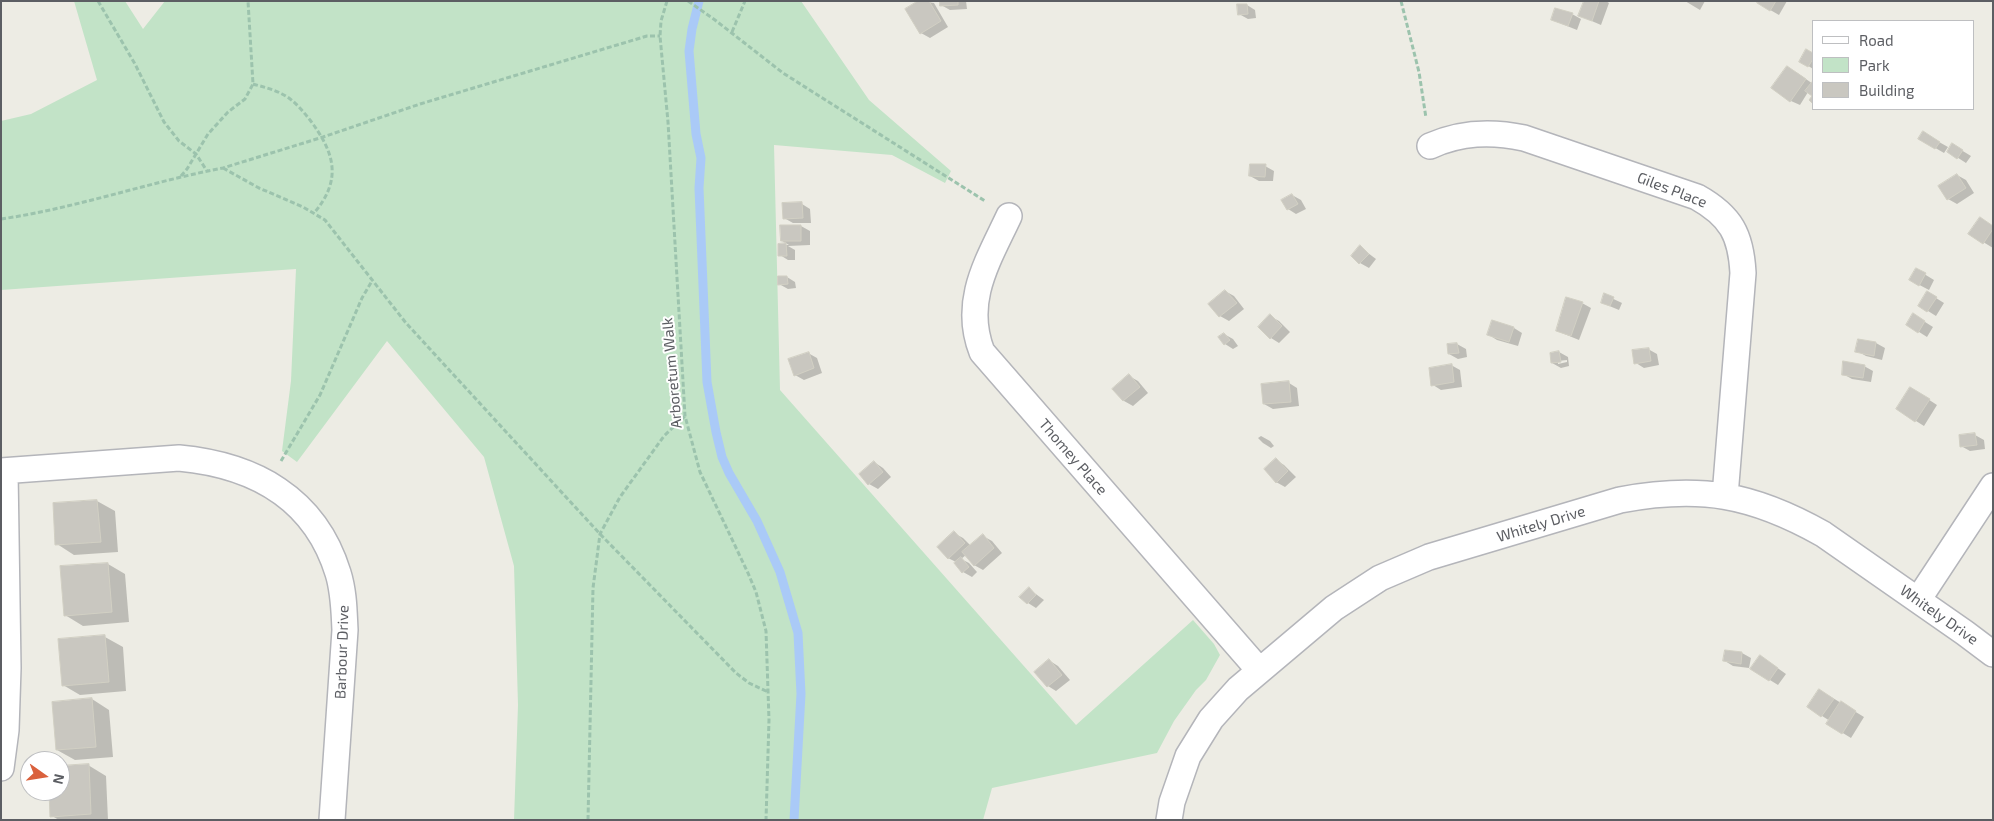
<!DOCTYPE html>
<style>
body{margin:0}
#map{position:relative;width:1994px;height:821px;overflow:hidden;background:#edece4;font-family:"Exo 2",sans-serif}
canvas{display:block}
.frame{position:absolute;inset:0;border:2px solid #5c5e63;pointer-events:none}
.legend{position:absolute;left:1812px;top:20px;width:162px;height:90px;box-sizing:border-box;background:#fff;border:1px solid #bebfc1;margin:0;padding:6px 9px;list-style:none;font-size:15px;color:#5c5e63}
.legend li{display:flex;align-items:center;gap:10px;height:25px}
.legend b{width:25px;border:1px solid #bebfc1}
.north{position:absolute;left:20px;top:751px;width:50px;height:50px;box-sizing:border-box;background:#fff;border:1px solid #bebfc1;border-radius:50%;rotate:103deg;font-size:14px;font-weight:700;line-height:20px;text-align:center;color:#5c5e63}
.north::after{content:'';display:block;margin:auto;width:18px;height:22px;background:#da613d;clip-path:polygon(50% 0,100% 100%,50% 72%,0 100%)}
</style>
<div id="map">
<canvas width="1994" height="821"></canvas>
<div class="frame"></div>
<ul class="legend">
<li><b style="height:6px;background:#fff"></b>Road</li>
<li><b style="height:14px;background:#c2e3c7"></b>Park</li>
<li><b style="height:14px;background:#c9c7c0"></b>Building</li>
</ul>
<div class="north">N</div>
</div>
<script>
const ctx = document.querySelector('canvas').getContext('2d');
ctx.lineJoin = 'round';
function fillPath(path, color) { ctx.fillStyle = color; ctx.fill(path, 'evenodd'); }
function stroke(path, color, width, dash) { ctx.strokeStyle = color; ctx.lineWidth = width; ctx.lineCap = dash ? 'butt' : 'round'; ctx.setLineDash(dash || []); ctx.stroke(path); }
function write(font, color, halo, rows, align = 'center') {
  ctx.font = font + ' "Exo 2",sans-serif'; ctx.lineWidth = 4; ctx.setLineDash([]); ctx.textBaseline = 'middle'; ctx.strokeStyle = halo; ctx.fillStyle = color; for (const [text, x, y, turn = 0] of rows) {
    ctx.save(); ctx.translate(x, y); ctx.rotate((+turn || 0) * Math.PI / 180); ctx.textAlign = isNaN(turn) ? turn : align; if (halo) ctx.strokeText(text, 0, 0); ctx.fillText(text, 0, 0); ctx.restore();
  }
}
fillPath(new Path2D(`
 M74 1H125L143 29 165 1H801L869 100 951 171 945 183 892 155 774 145 780 390 1076 725 1193 620 1214 644 1220 655 1206 680 1196 690 1174 721 1157 753 992 788 983 820H514L518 705 514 566 484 457 387 341 297 462 282 451 291 381 296 269 1 290V121L31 114 97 80Z`), '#c2e3c7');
fillPath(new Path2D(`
 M920 1 934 3 948 27 930 38 921 33Z
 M941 1H966L967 9 950 10 941 5Z
 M1585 1H1606L1609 3 1601 25 1580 16Z
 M1685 1H1705L1700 10Z
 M1759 1H1787L1779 15 1758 3Z
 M1247 5 1255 10 1256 18 1248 19 1239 14Z
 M1572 14 1581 19 1577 30 1552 20Z
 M1813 55V69L1801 61Z
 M1796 72 1813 84 1800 105 1791 101Z
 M1923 133 1948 147 1944 153 1920 139Z
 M1953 145 1971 156 1966 163 1949 152Z
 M1265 166 1274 171 1273 181H1259L1250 176Z
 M1957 175 1966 180 1974 193 1957 204 1948 199Z
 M1292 195 1301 200 1306 209 1296 214 1288 209Z
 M802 204 810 209 811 223H793L784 218Z
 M801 226 810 231V245L788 246 795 250V260H788L780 255 779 245H789L782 241Z
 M1993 226V248L1970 234Z
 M1360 247 1376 259 1369 268 1360 263Z
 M1916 269 1934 280 1929 290 1910 280Z
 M787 277 795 282 796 288 788 289 779 284Z
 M1225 291 1234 296 1244 309 1229 321 1220 316 1210 304Z
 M1928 293 1944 303 1936 316 1920 306Z
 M1605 295 1622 303 1619 310 1602 303Z
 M1582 303 1591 308 1579 340 1557 331Z
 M1914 315 1933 327 1927 337 1908 325Z
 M1270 316 1279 321 1290 332 1279 343 1271 338Z
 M1493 322 1514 328 1522 333 1518 346 1497 340 1489 335Z
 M1224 334 1233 339 1238 346 1233 349 1225 344Z
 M1859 340 1876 343 1885 348 1882 360 1866 356 1857 351Z
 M1457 344 1466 349 1467 357 1458 359 1449 354Z
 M1648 349 1657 354 1659 365 1644 368 1636 363Z
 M1559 352 1568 357 1569 366 1561 368 1552 363ZM1567 360V362L1558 364V361Z
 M808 353 817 358 822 373 804 380 795 375Z
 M1451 365 1460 370 1462 387 1441 390 1433 385Z
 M1864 366 1873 371 1871 382 1852 379 1843 374Z
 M1129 376 1138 381 1148 393 1133 406 1124 401 1114 389Z
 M1289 383 1297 388 1299 406 1273 409 1264 404Z
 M1911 388 1937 405 1924 426 1916 421Z
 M1975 435 1984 440 1985 449 1970 451 1961 446Z
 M1261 436 1270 441 1274 446 1271 448 1263 443 1258 438Z
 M1276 460 1284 465 1296 477 1285 487 1276 482Z
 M874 462 883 468 891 477 878 489 869 484Z
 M97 501 115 511 118 552 74 555 57 544 54 504Z
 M954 533 963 538 971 546 983 536 992 541 1002 553 983 570 974 565 966 555 961 559 969 563 977 572 972 577 963 572 956 562 948 558Z
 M108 564 125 574 129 622 83 626 65 615Z
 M1029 589 1044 600 1036 608 1028 603Z
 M105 637 123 647 126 691 80 695 63 685Z
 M1726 651 1742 653 1751 658 1749 668 1733 666 1725 661Z
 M1050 661 1058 666 1070 680 1056 691 1048 686Z
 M1769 662 1786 674 1778 685 1752 669Z
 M1828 695 1864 717 1851 738 1828 724 1830 721 1808 707Z
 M92 699 109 710 113 757 75 760 57 750Z
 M88 765 106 776 108 820H59L52 816 50 791H60V767Z`), '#0003');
stroke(new Path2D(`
 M699 1 692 29 689 51 696 134 701 158 699 188 707 382 716 432 722 457 729 473 757 521 780 572 798 633 801 694 794 820`), '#aacaf7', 9);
const building = new Path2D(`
 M918 1H929L941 21 920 34 905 9Z
 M940 1H958V5L940 6Z
 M1584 1H1599L1592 21 1578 16Z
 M1758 1H1776L1770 11 1757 3Z
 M1237 4H1247L1248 14 1238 15Z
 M1555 8 1573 13 1568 26 1551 20Z
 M1806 49 1813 53V59L1808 67 1799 62Z
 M1787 66 1806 79 1790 102 1771 88Z
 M1813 81V104L1809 100 1812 96 1805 91Z
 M1923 131 1940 142 1935 149 1918 139Z
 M1952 143 1963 150 1957 159 1947 152Z
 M1250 164H1266L1265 177 1249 176Z
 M1957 174 1966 188 1947 200 1938 186Z
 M1292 194 1298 204 1287 210 1281 200Z
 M802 202 803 218 783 219 782 203Z
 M1980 217 1993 226V229L1983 244 1968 234Z
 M780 225H801V241H781Z
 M786 243 787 256H778V244Z
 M1360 245 1369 254 1359 264 1351 256Z
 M1916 268 1926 273 1919 286 1909 280Z
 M778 276H787L788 284 778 285Z
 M1225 290 1237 303 1219 317 1208 304Z
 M1927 291 1937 297 1927 312 1918 306Z
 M1604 293 1614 297 1610 306 1601 303Z
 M1566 297 1583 302 1571 336 1556 331Z
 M1913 313 1925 321 1918 333 1906 325Z
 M1270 314 1282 326 1270 339 1258 327Z
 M1492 320 1514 327 1509 342 1487 335Z
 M1224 333 1230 340 1224 345 1218 337Z
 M1858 339 1876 342 1874 356 1855 352Z
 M1457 343 1459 353 1448 354 1447 344Z
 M1649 348 1651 361 1634 364 1632 350Z
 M1559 351 1561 362 1551 363 1550 353Z
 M809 352 814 368 794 376 788 359Z
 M1843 361 1865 365 1863 378 1842 375Z
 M1452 364 1454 382 1431 386 1429 368Z
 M1129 374 1140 387 1123 401 1112 389Z
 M1289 381 1291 402 1263 404 1261 384Z
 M1910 387 1930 399 1915 422 1896 409Z
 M1975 433 1977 445 1960 447 1959 435Z
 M1276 458 1288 471 1276 483 1264 469Z
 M874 461 883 472 868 485 859 474Z
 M97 500 101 542 55 545 53 503Z
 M954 531 965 543 948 559 937 547Z
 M983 534 994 548 974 566 962 552Z
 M961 557 969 567 962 573 954 563Z
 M108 563 112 612 64 616 60 566Z
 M1029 587 1036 595 1027 604 1019 597Z
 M105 635 109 682 62 686 58 639Z
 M1725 650 1742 652 1741 664 1723 661Z
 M1760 655 1778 668 1769 681 1750 669Z
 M1049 659 1062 675 1047 687 1034 672Z
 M1819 689 1834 699 1821 717 1807 707Z
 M92 698 96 747 56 750 52 702Z
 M1841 701 1856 711 1842 734 1826 724Z
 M89 764 91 814 50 817 49 791H60V766Z`);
fillPath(building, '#c9c7c0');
stroke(building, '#d1cfc3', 1);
const street = new Path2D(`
 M1430 146C1461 132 1491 131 1524 138L1697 197C1731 216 1741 235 1743 273L1725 496
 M1009 216C988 261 962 301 982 352L1259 670
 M1 471 179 458C254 465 315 498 338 573 344 592 344 611 345 630L332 820
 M1918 600 1993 486
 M1 768 6 730 8 668 5 471
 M1169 820 1172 802 1188 756 1211 719 1238 689 1334 608 1380 578 1429 557 1620 500C1700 485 1752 494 1823 534L1965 633 1993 654`);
stroke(street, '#b4b5ba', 28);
stroke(new Path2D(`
 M98 1 135 64 164 122 179 141 196 154 207 171
 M667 1 661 21 660 36 668 122 685 416 700 472 748 573 756 592 766 631 769 720 766 820
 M688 1 715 20 783 73 985 201
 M1401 1 1419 72 1426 118
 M732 32 745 1
 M253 84C263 87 273 89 282 94 293 99 302 110 310 120 334 152 343 179 314 213
 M223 168 259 188 303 207 325 220 406 323 600 534 736 673 749 683 768 692
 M181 176 187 169 208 134 228 112 245 99 253 84 248 1
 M1 219C77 208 149 182 223 168L323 137 420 104 647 36H660
 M281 461 320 395 362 298 372 281
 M588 820 593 588 600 534 620 497 664 436 685 416`), '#9cc3ad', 3, [5, 2.5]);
stroke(street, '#fff', 25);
write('15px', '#5c5e63', '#fff', [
 ["Giles Place",1672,190,21],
 ["Arboretum Walk",672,373,-95],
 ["Thomey Place",1073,457,49],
 ["Whitely Drive",1541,524,-17],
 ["Whitely Drive",1939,615,35],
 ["Barbour Drive",342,652,-88]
]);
</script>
